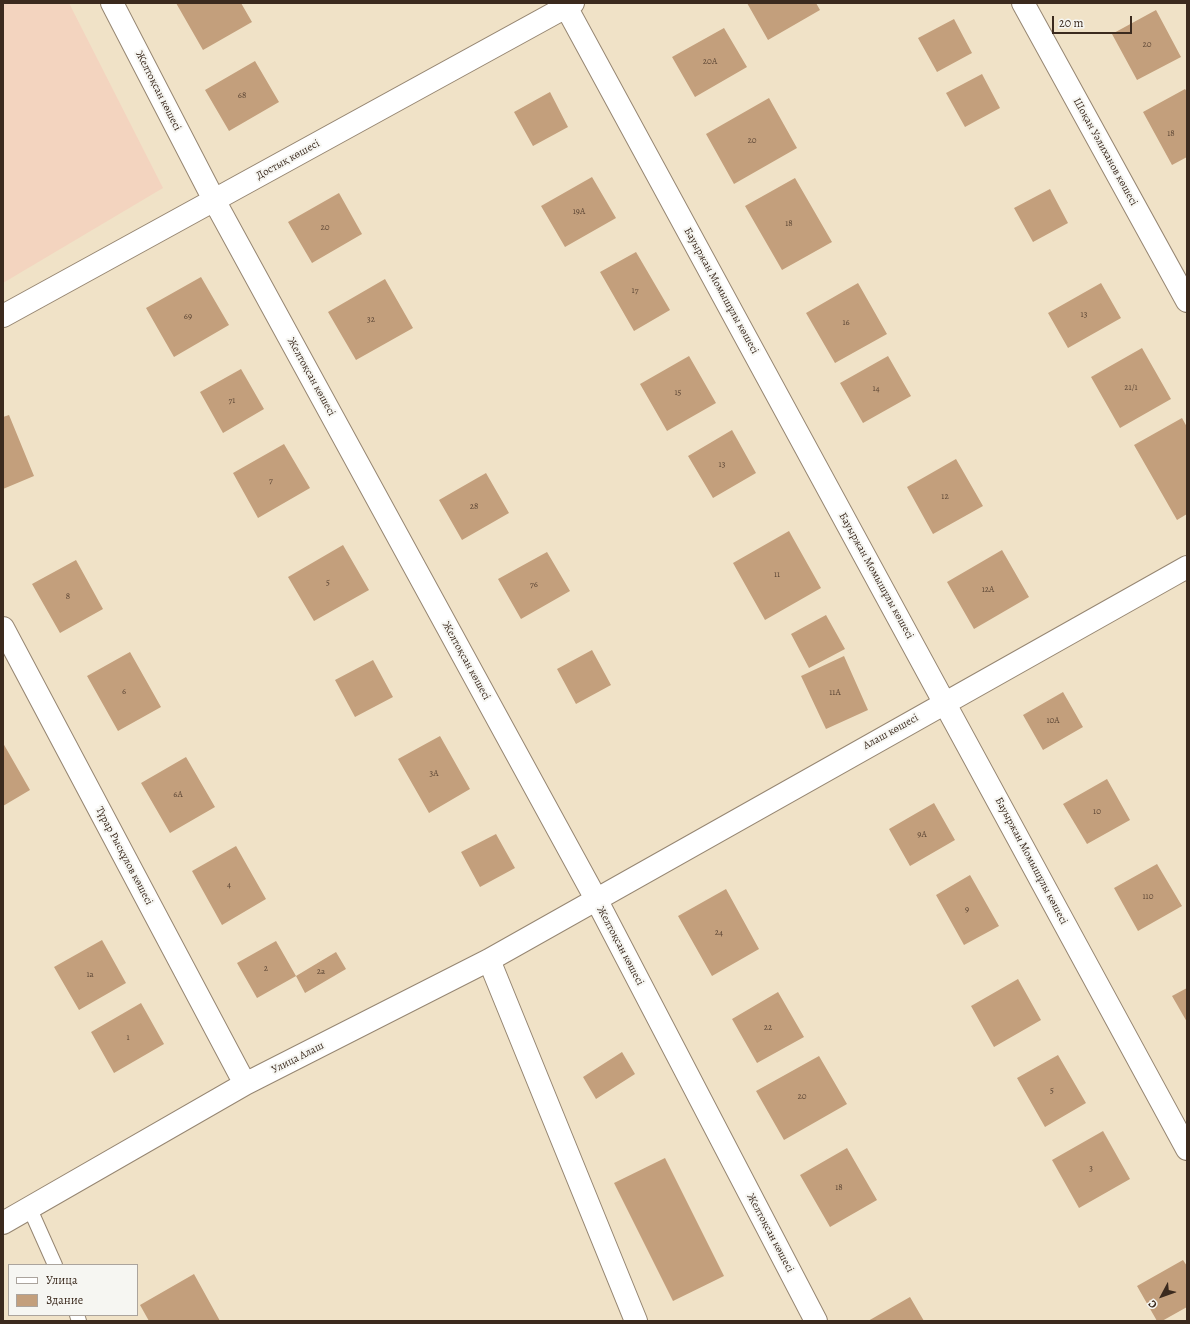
<!DOCTYPE html>
<meta charset="utf-8">
<style>
body{margin:0}
#map{position:relative;width:1190px;height:1324px;overflow:hidden;background:#f0e2c7;font-family:Alegreya,serif}
canvas{display:block}
.frame{position:absolute;inset:0;border:4px solid #3b2a1e;pointer-events:none}
.legend{position:absolute;left:8px;top:1264px;width:130px;height:52px;box-sizing:border-box;background:#f6f6f2;border:1px solid #aba49d;margin:0;padding:5px 7px;list-style:none;font-size:12px;color:#3b2a1e}
.legend li{display:flex;align-items:center;gap:8px;height:20px}
.legend b{width:20px;border:1px solid #aba49d}
.north{position:absolute;left:1142px;top:1276px;width:40px;height:40px;-webkit-text-stroke:3px #f6f6f2;paint-order:stroke;rotate:229deg;font-size:11px;font-weight:700;line-height:16px;text-align:center;color:#3b2a1e}
.north::after{content:'';display:block;margin:auto;width:14px;height:18px;background:#3b2a1e;clip-path:polygon(50% 0,100% 100%,50% 72%,0 100%)}
.scale{position:absolute;left:1052px;top:16px;width:80px;height:18px;box-sizing:border-box;border:2px solid #3b2a1e;border-top:0;padding-left:5px;font-size:12px;line-height:14px;white-space:nowrap;color:#3b2a1e;-webkit-text-stroke:3px #f6f6f2;paint-order:stroke}
</style>
<div id="map">
<canvas width="1190" height="1324"></canvas>
<div class="frame"></div>
<ul class="legend">
<li><b style="height:5px;background:#fff"></b>Улица</li>
<li><b style="height:11px;background:#c39f7c"></b>Здание</li>
</ul>
<div class="north">С</div>
<div class="scale">20 m</div>
</div>
<script>
const ctx = document.querySelector('canvas').getContext('2d');
ctx.lineJoin = 'round';
function fillPath(path, color) { ctx.fillStyle = color; ctx.fill(path, 'evenodd'); }
function stroke(path, color, width, dash) { ctx.strokeStyle = color; ctx.lineWidth = width; ctx.lineCap = dash ? 'butt' : 'round'; ctx.setLineDash(dash || []); ctx.stroke(path); }
function write(font, color, halo, rows, align = 'center') {
  ctx.font = font + ' Alegreya,serif'; ctx.lineWidth = 4; ctx.setLineDash([]); ctx.textBaseline = 'middle'; ctx.strokeStyle = halo; ctx.fillStyle = color; for (const [text, x, y, turn = 0] of rows) {
    ctx.save(); ctx.translate(x, y); ctx.rotate((+turn || 0) * Math.PI / 180); ctx.textAlign = isNaN(turn) ? turn : align; if (halo) ctx.strokeText(text, 0, 0); ctx.fillText(text, 0, 0); ctx.restore();
  }
}
fillPath(new Path2D(`
 M3 3H69L163 188 3 283Z`), '#f3d4bf');
fillPath(new Path2D(`
 M176 3H241L252 22 203 50Z
 M747 3H816L820 10 768 40Z
 M1156 10 1181 57 1137 80 1112 34Z
 M954 19 972 53 937 72 918 38Z
 M724 28 747 67 695 97 672 57Z
 M255 61 279 102 229 131 205 90Z
 M982 74 1000 108 965 127 946 93Z
 M1185 89 1187 92V157L1172 165 1143 112Z
 M550 92 568 127 533 146 514 112Z
 M769 98 797 148 734 184 706 134Z
 M592 177 616 218 565 247 541 206Z
 M795 178 832 242 782 270 745 206Z
 M1050 189 1068 223 1033 242 1014 208Z
 M339 193 362 234 312 263 288 222Z
 M636 252 670 310 634 331 600 272Z
 M201 277 229 325 174 357 146 308Z
 M385 279 413 328 356 360 328 312Z
 M858 283 887 334 835 363 806 313Z
 M1101 283 1121 318 1068 348 1048 313Z
 M1142 348 1171 399 1120 428 1091 377Z
 M689 356 716 403 667 431 640 384Z
 M888 356 911 396 863 423 840 383Z
 M241 369 264 409 223 433 200 392Z
 M9 415 34 476 3 489V417Z
 M1182 418 1187 427V514L1177 520 1134 445Z
 M732 430 756 473 713 498 688 456Z
 M284 444 310 488 258 518 233 473Z
 M956 459 983 506 933 534 907 487Z
 M486 473 509 513 462 540 439 500Z
 M789 531 821 588 765 620 733 563Z
 M343 545 369 590 314 621 288 577Z
 M1002 550 1029 597 974 629 947 582Z
 M547 552 570 591 521 619 498 579Z
 M76 560 103 609 60 633 32 584Z
 M826 615 845 649 809 668 791 634Z
 M592 650 611 685 576 704 557 669Z
 M130 652 161 707 118 731 87 676Z
 M844 656 868 710 826 729 801 676Z
 M373 660 393 697 355 717 335 680Z
 M1063 692 1083 727 1043 750 1023 715Z
 M440 736 470 789 429 813 398 759Z
 M3 743 30 790 3 806Z
 M186 757 215 807 170 833 141 783Z
 M1107 779 1130 820 1087 844 1063 804Z
 M934 803 955 840 910 866 889 829Z
 M496 834 515 868 480 887 461 852Z
 M236 846 266 899 222 925 192 871Z
 M1157 864 1182 906 1138 931 1114 888Z
 M970 875 999 926 964 945 936 895Z
 M726 889 759 949 712 976 678 916Z
 M102 940 126 983 79 1010 54 967Z
 M276 941 296 976 257 998 237 963Z
 M336 952 346 969 305 993 296 976Z
 M1018 979 1041 1020 994 1047 971 1006Z
 M1187 988V1022L1172 996Z
 M778 992 804 1037 757 1063 732 1019Z
 M141 1003 164 1044 114 1073 91 1032Z
 M622 1052 635 1074 596 1099 583 1077Z
 M1058 1055 1086 1103 1045 1127 1017 1078Z
 M819 1056 847 1104 784 1140 756 1091Z
 M1103 1131 1130 1179 1079 1208 1052 1160Z
 M847 1148 877 1200 830 1227 800 1175Z
 M665 1158 724 1276 673 1301 614 1183Z
 M1183 1260 1187 1266V1307L1162 1321H1157L1137 1286Z
 M194 1274 220 1321H149L140 1305Z
 M910 1297 924 1321H868Z`), '#c39f7c');
const lane = new Path2D(`
 M30 1209 55 1265
 M77 1315 79 1321`);
const street = new Path2D(`
 M112 3 214 200 596 899 816 1321
 M564 3 1187 1149
 M1023 3 1187 301
 M3 316 573 3
 M3 628 245 1084
 M489 960 636 1321
 M3 1223 245 1084 489 960 1187 567`);
stroke(lane, '#968672', 16);
stroke(street, '#968672', 24);
stroke(lane, '#fff', 14);
stroke(street, '#fff', 22);
write('9px', '#5d4736', null, [
 ["20",1147,45],
 ["20А",710,62],
 ["68",242,96],
 ["18",1171,134],
 ["20",752,141],
 ["19А",579,212],
 ["18",789,224],
 ["20",325,228],
 ["17",635,291],
 ["13",1084,315],
 ["69",188,317],
 ["32",371,320],
 ["16",846,323],
 ["21/1",1131,388],
 ["14",876,389],
 ["15",678,393],
 ["71",232,401],
 ["13",722,465],
 ["7",271,481],
 ["12",945,497],
 ["28",474,507],
 ["11",777,575],
 ["5",328,583],
 ["76",534,585],
 ["12А",988,590],
 ["8",68,597],
 ["6",124,692],
 ["11А",835,693],
 ["10А",1053,721],
 ["3А",434,774],
 ["6А",178,795],
 ["10",1097,812],
 ["9А",922,835],
 ["4",229,885],
 ["110",1148,897],
 ["9",967,910],
 ["24",719,933],
 ["2",266,969],
 ["2а",321,972],
 ["1а",90,975],
 ["22",768,1028],
 ["1",128,1038],
 ["5",1052,1091],
 ["20",802,1097],
 ["3",1091,1169],
 ["18",839,1188]
]);
write('11px', '#3b2a1e', '#f6f6f2', [
 ["Желтоқсан көшесі",158,91,63],
 ["Шоқан Уәлиханов көшесі",1105,152,61],
 ["Достық көшесі",288,160,-29],
 ["Бауыржан Момышұлы көшесі",721,291,61],
 ["Желтоқсан көшесі",311,377,61],
 ["Бауыржан Момышұлы көшесі",876,576,61],
 ["Желтоқсан көшесі",466,661,61],
 ["Алаш көшесі",891,732,-29],
 ["Тұрар Рысқұлов көшесі",124,856,62],
 ["Бауыржан Момышұлы көшесі",1031,861,62],
 ["Желтоқсан көшесі",620,946,62],
 ["Улица Алаш",298,1058,-27],
 ["Желтоқсан көшесі",770,1233,62]
]);
</script>
